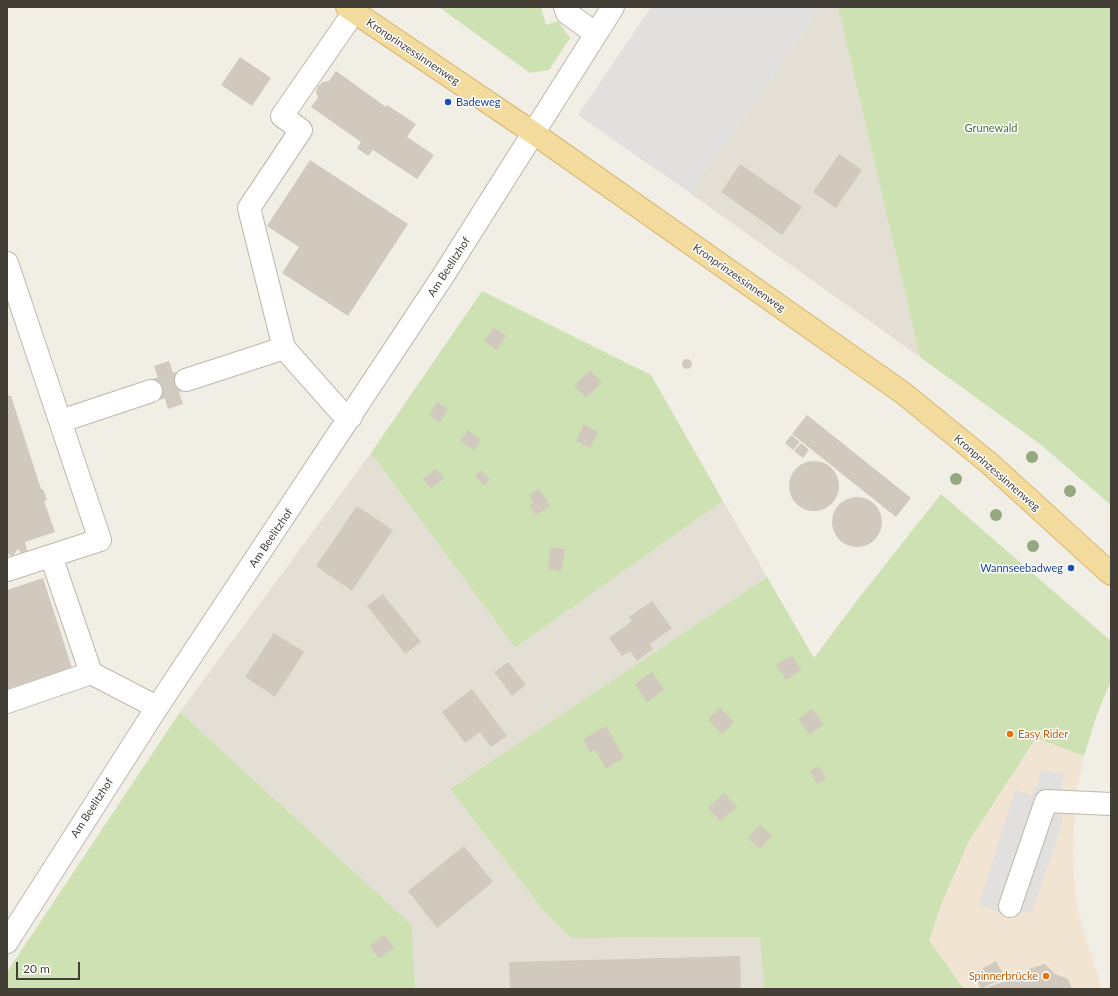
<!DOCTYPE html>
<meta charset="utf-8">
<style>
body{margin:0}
#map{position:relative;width:1118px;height:996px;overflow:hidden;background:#f1eee6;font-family:Lato,sans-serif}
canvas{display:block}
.frame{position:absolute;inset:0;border:8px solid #433e36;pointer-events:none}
.scale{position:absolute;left:16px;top:962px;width:64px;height:18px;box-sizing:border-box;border:2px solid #433e36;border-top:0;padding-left:5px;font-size:12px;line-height:14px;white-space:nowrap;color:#433e36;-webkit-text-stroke:3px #fff;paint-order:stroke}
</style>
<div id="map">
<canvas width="1118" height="996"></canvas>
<div class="frame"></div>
<div class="scale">20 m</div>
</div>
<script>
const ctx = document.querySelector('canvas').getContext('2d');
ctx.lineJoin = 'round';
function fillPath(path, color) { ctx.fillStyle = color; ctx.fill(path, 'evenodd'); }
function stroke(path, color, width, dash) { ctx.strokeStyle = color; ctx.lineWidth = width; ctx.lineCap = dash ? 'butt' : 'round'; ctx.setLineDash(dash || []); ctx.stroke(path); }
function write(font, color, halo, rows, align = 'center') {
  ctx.font = font + ' Lato,sans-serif'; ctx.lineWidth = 3; ctx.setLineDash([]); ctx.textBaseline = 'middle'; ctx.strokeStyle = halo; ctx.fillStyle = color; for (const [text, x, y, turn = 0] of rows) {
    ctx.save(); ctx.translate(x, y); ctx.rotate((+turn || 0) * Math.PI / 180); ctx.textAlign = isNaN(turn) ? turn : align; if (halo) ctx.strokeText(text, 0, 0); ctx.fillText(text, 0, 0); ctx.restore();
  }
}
fillPath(new Path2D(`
 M820 7H838L920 357 690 193Z
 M371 453 515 648 723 501 767 577 450 789 542 909 571 938 761 937 764 989H415L412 925 180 712Z`), '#e4dfd5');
fillPath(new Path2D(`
 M1037 737 1084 756 1076 794 1074 825 1073 855 1075 894 1082 925 1102 989H964L929 940 943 900 969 841Z`), '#f1e4d3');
fillPath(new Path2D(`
 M439 7H541L546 25 558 21 570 38 549 70 530 73Z
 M838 7H1111V505L1040 444 920 357Z
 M482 291 651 375 723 501 515 648 371 453Z
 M941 494 1111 641V681L1097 714 1084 756 1036 738 969 841 943 900 929 940 964 989H764L760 937 571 938 542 909 450 789 767 577 814 658 855 603Z
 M180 712 412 925 415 989H7V972Z`), '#cde1b3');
fillPath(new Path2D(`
 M651 7H820L690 193 578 115Z
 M1041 770 1064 774 1061 791 1062 824 1032 912 1003 913 979 905 1015 790 1031 795 1038 785Z`), '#e2e0de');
fillPath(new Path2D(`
 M240 57 271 78 252 106 221 85Z
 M336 71 386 107 387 105 416 124 407 137 434 155 417 179 373 150 368 156 357 148 361 142 311 107 318 98 316 92 318 86 323 82 329 81Z
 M839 154 862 170 836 208 813 192Z
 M310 160 408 224 348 316 282 273 299 247 267 226Z
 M740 164 802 207 782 235 721 192Z
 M494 328 506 336 497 350 484 341Z
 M682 364a5 5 0 1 1 10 0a5 5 0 1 1-10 0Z
 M169 361 173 373 183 370 188 389 179 392 183 404 168 409 164 396 154 400 149 381 158 378 154 366Z
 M591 370 602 383 585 398 574 385Z
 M7 395 11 396 41 489H43L47 500 44 501 55 532 25 542 27 551 22 554 18 549 13 556 9 555 7 551Z
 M437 402 448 409 440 422 429 415Z
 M807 415 911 498 896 517 792 434Z
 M584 424 598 432 590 448 576 441Z
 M468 430 481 440 474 450 460 441Z
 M791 435 800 442 793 450 785 443Z
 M801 443 809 450 803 458 794 451Z
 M789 486a25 25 0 1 1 50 0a25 25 0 1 1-50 0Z
 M436 469 444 479 431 488 423 479Z
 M481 470 490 479 484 485 475 476Z
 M539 489 550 506 536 515 529 506 534 502 529 495Z
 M832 522a25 25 0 1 1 50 0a25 25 0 1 1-50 0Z
 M357 506 393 530 352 591 316 566Z
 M551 547 565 549 561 571 548 569Z
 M43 578 72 668 7 689V590Z
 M383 594 421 642 405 654 367 606Z
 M652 601 672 628 650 644 653 649 637 661 630 651 622 656 609 638 632 621 629 617Z
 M274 633 304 652 275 697 245 677Z
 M792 655 801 670 786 680 776 665Z
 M508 662 526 685 512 696 494 672Z
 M652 672 664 690 647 702 635 684Z
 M472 689 507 736 491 747 480 732 465 743 442 712Z
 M720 707 734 722 722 734 708 719Z
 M812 709 824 724 810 735 798 719Z
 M606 726 624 758 606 769 595 749 590 752 583 739Z
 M819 766 826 778 817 784 810 771Z
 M724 793 737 807 720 821 708 808Z
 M760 825 772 836 760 849 748 838Z
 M464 846 493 882 437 928 408 891Z
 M384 935 394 947 379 959 370 946Z
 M740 956 741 989H510L509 962Z
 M996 961 1005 977 981 989 973 974Z
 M1045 964 1055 974 1068 979 1072 989H989L988 987 1029 973V969Z`), '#d1c9bd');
stroke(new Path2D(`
 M151 391 186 380`), '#cecbc3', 22, [22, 11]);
const minor = new Path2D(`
 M565 7 567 13 595 33
 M7 263 100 540 7 570
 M186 380 284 348
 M351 417 339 410 284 348 249 208 301 130 282 116 354 12
 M61 421 151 391
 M51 556 91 673 147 702 156 709
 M7 702 91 673
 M1010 906 1046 801 1111 804
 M7 942 156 709 443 276 613 7`);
const major = new Path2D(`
 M347 7 532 132 903 393 989 463 1111 574`);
stroke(minor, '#beb8ad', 24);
stroke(major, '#d7b76f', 24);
stroke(minor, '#fff', 22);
stroke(major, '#f3da9d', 22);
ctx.fillStyle = '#94a882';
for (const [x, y] of [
 [1032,457],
 [956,479],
 [1070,491],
 [996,515],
 [1033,546]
]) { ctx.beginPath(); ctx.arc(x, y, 6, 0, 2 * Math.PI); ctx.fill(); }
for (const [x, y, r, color] of [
 [448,102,4,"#1a4fb4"],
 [1071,568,4,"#1a4fb4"],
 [1010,734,4,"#e8710a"],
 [1046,976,4,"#e8710a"]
]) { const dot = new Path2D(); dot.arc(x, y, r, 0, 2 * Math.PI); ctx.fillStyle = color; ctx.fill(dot); stroke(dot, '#fff', 1.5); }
write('11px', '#433e36', '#fff', [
 ["Kronprinzessinnenweg",413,52,34],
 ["Am Beelitzhof",449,267,-57],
 ["Kronprinzessinnenweg",739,278,35],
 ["Kronprinzessinnenweg",997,473,41],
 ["Am Beelitzhof",271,538,-56],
 ["Am Beelitzhof",92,808,-57]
]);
write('11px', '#164399', '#fff', [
 ["Badeweg",456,102],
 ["Wannseebadweg",1063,568,"right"]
], 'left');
write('11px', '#486e30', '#fff', [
 ["Grunewald",991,128]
]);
write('11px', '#c56008', '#fff', [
 ["Easy Rider",1018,734],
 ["Spinnerbrücke",1038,976,"right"]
], 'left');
</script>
